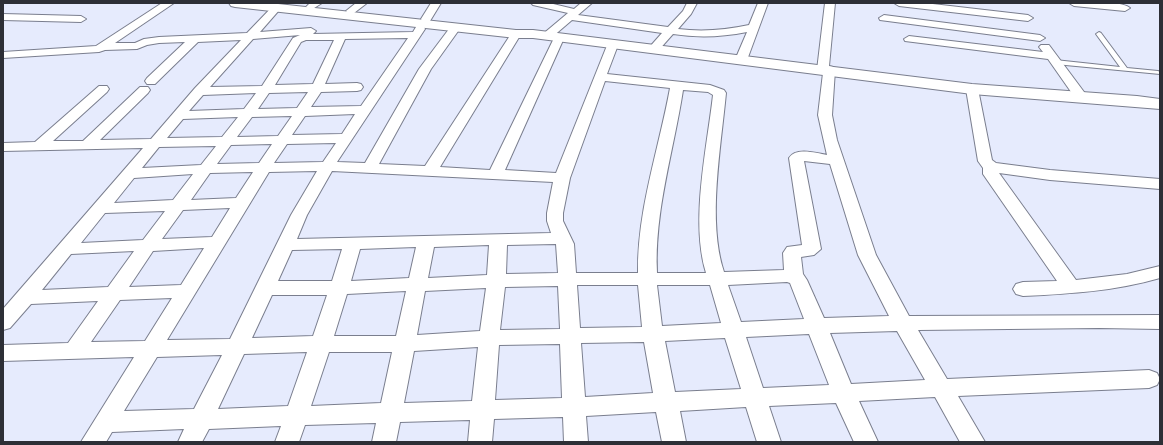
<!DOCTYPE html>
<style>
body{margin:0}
#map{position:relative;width:1163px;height:445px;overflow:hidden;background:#e6ebfd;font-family:"Space Grotesk",sans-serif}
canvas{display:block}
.frame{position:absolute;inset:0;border:4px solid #2d2f36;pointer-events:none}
</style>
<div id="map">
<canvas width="1163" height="445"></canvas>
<div class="frame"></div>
</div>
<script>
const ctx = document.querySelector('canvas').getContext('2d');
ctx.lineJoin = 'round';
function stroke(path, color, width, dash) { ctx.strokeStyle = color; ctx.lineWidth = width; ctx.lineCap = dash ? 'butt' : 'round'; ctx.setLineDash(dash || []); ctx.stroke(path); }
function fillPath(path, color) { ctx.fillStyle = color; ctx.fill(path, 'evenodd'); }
const service = new Path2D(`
 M1099 32 1101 33 1127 68 1158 71 1160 72V74L1055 64 1052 62 1055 60 1120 67 1096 34Z`);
const minor = new Path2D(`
 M162 3H174L115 43H135L144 39 159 37 247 33 273 6 276 5 281 8 260 32 311 28 316 31 313 34 413 32 416 27H424L425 29 337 162 365 163 419 69 452 25 456 24 461 27 431 69 379 164 425 166 511 34 516 31 521 34 440 167 490 170 555 36H563L564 38 505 170 556 173 608 43H616L618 45 607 74 710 85 724 90 726 93C721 147 707 221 724 272L784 270 783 253 787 247 802 245 789 158C796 147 816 153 827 155L818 115 823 73H819L817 70 825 3H835L829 66 833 67 835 70 832 115 837 140 876 255 909 316 1160 315V329L1099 328 918 330 947 379 1149 370 1157 373 1160 379 1157 385 1149 388 958 396 985 442H960L935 397 859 401 878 442H854L836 403 769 406 781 442H757L746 407 680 411 686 442H662L656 412 586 416 588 442H564L563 417 494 419 492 442H468L470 420 400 422 396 442H372L376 423 305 425 299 442H275L281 426 209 429 202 442H178L184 429 112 432 106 442H81L134 357 3 361V345L68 343 98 301 31 304 10 328 3 330V309L143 148 3 151V143L35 142 99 86H107L109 89 107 92 53 141H83L140 87H148L150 90 148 93 100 140 151 139 195 88 241 40 198 42 155 84H147L145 81 147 78 185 42 159 43 147 45 137 49 105 50 99 52 3 58V52L96 46ZM300 35 293 38 262 86 210 87 253 39ZM408 38 361 106 311 107 321 92 357 91 361 90 363 87 361 84 357 83 325 84 345 39ZM306 40H334L313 84 275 85 301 42ZM605 81 670 88C659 149 637 210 638 273H576L574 244 563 221V213L570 178ZM683 90 708 92 713 95C707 148 690 221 706 273H657C654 211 674 150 683 90ZM308 92 297 108 258 109 269 93ZM256 93 244 109 189 111 203 95ZM355 114 342 134 292 135 305 116ZM292 116 278 136 237 137 252 117ZM238 117 222 137 167 138 183 119ZM336 143 323 162 274 163 287 144ZM272 144 259 163 217 164 231 145ZM216 146 201 165 142 168 159 147ZM804 161 830 164 858 255 889 316 824 318 807 280 803 274 801 257 814 255 821 249ZM317 171 291 215 230 339 167 340 269 172ZM332 171 553 182 547 213V221L551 233 297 239 307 215ZM253 172 236 198 191 200 210 173ZM193 174 173 200 114 203 134 178ZM230 208 212 237 162 239 183 210ZM165 211 143 240 81 243 105 213ZM556 244 558 273 506 274 507 245ZM489 245 487 275 428 278 434 247ZM416 247 409 278 351 281 360 249ZM204 248 181 285 129 287 153 251ZM342 249 332 281H278L292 250ZM134 251 108 287 42 290 71 254ZM787 282 790 283 804 319 741 322 728 285ZM577 285H638L642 327 580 328ZM657 285H710L721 323 662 326ZM558 286 560 329 500 330 505 287ZM486 288 480 331 417 335 425 291ZM406 291 396 336H334L347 294ZM272 295H327L313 336 252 338ZM172 298 145 341 91 342 120 300ZM897 331 925 380 851 384 830 333ZM809 334 829 385 763 388 746 337ZM725 338 741 389 675 392 665 341ZM644 342 653 393 585 397 581 343ZM560 344 562 398 495 400 499 345ZM478 347 472 401 404 403 414 351ZM307 352 288 406 218 409 244 354ZM329 352H392L381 403 311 406ZM222 355 194 409 124 411 157 357Z
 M310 3H322L311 10 306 7Z
 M356 3H367L354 13H348L346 11Z
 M431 3H441L430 21H422L421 19Z
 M531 3H549L574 9 581 3H592L578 15 668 27 683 11 687 3H697L691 14 678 29C702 32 726 30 749 25L758 3H768L747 60 745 62H737L735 60 747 32C722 37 698 38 673 34L657 52 653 53 647 50 662 33 572 20 551 38H543L542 36 543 34 568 13 533 5Z
 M894 3H924L1028 15 1033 18 1028 21 899 6Z
 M1069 3C1081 3 1122 0 1130 8L1125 11 1074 6Z
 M3 14 81 16 86 19 81 22 3 20Z
 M884 15 1040 35 1045 38 1040 41 880 20 879 18Z
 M909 36 1043 52 1039 47 1041 45H1049L1087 96 1086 99H1076L1048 59 905 41 904 39Z
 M972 85 976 86 978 89 992 160 996 163 1050 170 1160 179V189L1050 180 999 173 1076 280 1127 274 1160 266V278C1115 291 1069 294 1023 296L1016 294 1013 289 1016 284 1023 282 1057 281 983 174V168L978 161 966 89 968 86Z`);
const tertiary = new Path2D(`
 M229 3H269L516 30H533L972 84 1137 96 1160 99V109L972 94 533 38H516L235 7 231 6Z`);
stroke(service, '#7a7e8e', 2);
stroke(minor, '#7a7e8e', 2);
stroke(tertiary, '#7a7e8e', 2);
fillPath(service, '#fff');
fillPath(minor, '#fff');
fillPath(tertiary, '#fff');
</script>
